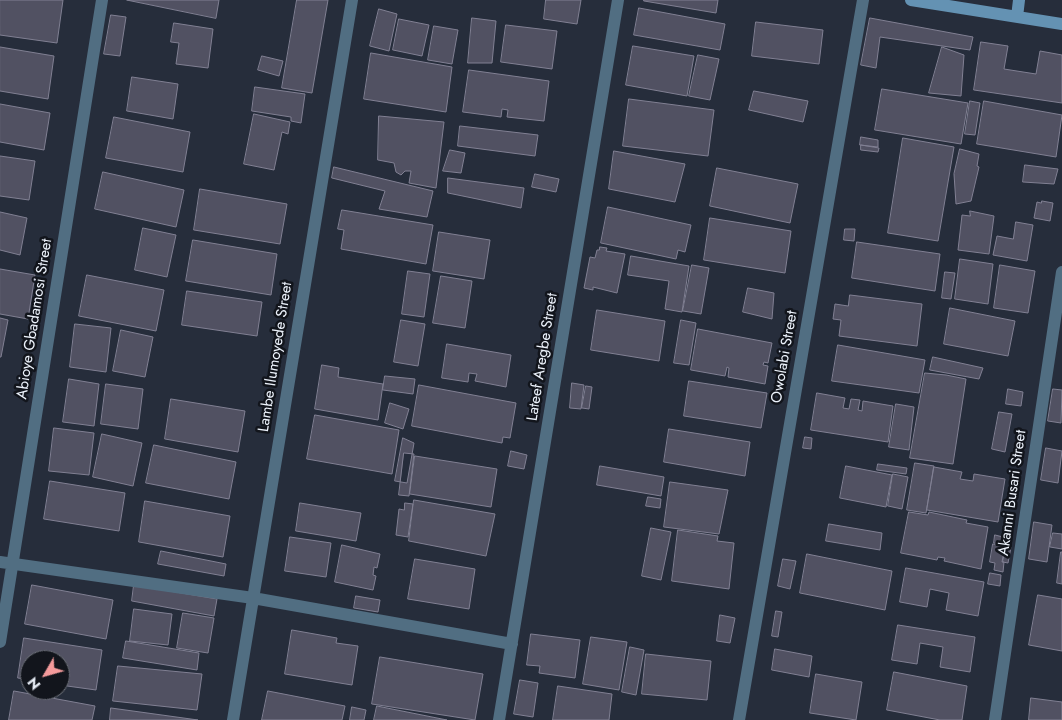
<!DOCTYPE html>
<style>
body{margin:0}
#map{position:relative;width:1062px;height:720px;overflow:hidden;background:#262d3b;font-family:Jost,sans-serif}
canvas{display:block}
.north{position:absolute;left:20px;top:650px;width:50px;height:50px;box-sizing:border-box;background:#12151c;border:1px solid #696d75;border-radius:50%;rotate:232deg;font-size:14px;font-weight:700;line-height:20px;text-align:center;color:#ecf2fb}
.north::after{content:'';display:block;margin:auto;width:18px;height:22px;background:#f59b9c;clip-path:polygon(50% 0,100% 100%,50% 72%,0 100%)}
</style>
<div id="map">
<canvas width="1062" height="720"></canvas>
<div class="north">N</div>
</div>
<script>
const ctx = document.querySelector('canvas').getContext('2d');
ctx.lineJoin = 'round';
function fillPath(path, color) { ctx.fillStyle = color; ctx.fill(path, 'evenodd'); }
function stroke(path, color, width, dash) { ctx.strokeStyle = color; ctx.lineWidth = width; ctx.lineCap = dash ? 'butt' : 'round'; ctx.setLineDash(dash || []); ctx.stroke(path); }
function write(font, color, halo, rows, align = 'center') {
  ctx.font = font + ' Jost,sans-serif'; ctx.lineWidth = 5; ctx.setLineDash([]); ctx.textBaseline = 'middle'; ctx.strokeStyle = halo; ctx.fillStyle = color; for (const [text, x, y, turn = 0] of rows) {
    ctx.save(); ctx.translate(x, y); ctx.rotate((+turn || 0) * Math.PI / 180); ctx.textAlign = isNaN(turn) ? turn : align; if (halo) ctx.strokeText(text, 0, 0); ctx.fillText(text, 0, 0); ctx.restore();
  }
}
const building = new Path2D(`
 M0 0H63L57 43 0 35Z
 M127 0H219L216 18Z
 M297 0H328L312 93 282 88Z
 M546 0H581L577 24 544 19Z
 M644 0H718L716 13 644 1Z
 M639 8 725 24 720 50 634 35Z
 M379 9 397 14 389 51 370 46Z
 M111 15 126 17 120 56 104 54Z
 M472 18 496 21 492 63H468Z
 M870 18 973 37 970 50 880 37 876 68 861 65Z
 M399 19 429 25 422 56 393 50Z
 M756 22 823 30 819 64 752 56Z
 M174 23 213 29 208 68 176 64 179 43 171 42Z
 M506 25 557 31 552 69 501 62Z
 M434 26 458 30 452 64 428 60Z
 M981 42 1008 46 1004 69 1036 74 1040 51 1062 55V103L974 90Z
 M633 46 694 56 687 96 626 85Z
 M0 47 54 56 48 99 0 91Z
 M942 47 964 55 961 96 929 93Z
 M371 53 452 67 446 112 364 99Z
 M698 55 719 59 710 100 689 96Z
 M262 56 283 61 279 76 258 70Z
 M469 70 549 81 544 121 507 117 508 110 502 109 501 117 463 112Z
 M132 77 178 84 173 119 127 111Z
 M255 87 305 94 301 123 291 121V117L252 111Z
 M882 89 968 103 961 144 875 130Z
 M754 91 808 101 803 122 749 110Z
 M629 99 714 110 708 156 623 146Z
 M970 101 980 103 975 135 965 134Z
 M984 101 1062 115 1056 157 977 144Z
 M0 104 50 113 44 150 0 142Z
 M254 114 290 122 288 134 282 132 274 170 244 164Z
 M379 116 444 122 436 188 409 183 411 171H405L401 175 396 172 394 163 378 160Z
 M114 117 190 132 183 172 106 158Z
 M460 126 538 135 535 156 458 146Z
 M861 137 878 140V147L860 145Z
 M903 138 954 147 938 241 888 233Z
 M861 145 879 148 878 152 861 150Z
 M960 149 979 154 977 166 979 167 971 201 956 204 954 174Z
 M450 150 465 153 461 173 443 171Z
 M614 151 685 164 675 202 609 189Z
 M0 156 35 161 29 200 0 196Z
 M1025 165 1058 169 1054 184 1023 182Z
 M334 167 433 191 427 217 379 209 385 191 332 178Z
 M717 168 798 184 790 223 710 206Z
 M103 172 184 190 176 227 95 209Z
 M535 174 559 179 556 192 532 187Z
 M448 178 524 188 521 208 448 193Z
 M200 189 287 204 280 244 194 230Z
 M1042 201 1053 203 1050 221 1034 218 1037 202 1041 203Z
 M608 207 691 225 685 252 678 250 676 259 601 243Z
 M342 210 433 225 426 264 341 249 344 230 338 229Z
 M970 211 994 216 989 254 958 250 962 215 970 216Z
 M0 212 27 218 20 255 0 250Z
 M710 218 791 231 785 273 704 260Z
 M1016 222 1033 225 1027 261 993 255 997 236 1013 239Z
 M143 228 176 235 167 277 135 270Z
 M845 229H855L854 241 844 240Z
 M439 232 490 240 484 279 433 271Z
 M193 240 277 254 271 295 186 281Z
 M857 242 940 254 935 291 852 278Z
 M600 247 607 248 606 251 625 254 617 293 593 287V290L584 288 590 257 595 258 597 250H599Z
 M631 256 689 266 682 312 665 309 669 281 628 275Z
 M960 259 993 264 988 304 955 299Z
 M692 265 709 268 701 314 683 311Z
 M1000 265 1035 271 1028 313 994 308Z
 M0 269 35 275 28 319 0 314Z
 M408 271 430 274 424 317 402 314Z
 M945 272 955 273 951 299 942 298Z
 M87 275 164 290 156 331 79 316Z
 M441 276 472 281 465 328 433 323Z
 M748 288 774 293 772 319 743 312Z
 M187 291 262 302 257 336 182 325Z
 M850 295 922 304 917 346 839 336 841 320 833 319 835 304 848 306Z
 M950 308 1015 321 1008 356 944 344Z
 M597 310 665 321 659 361 591 350Z
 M0 318 8 320 1 357H0Z
 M401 320 425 324 418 366 394 362Z
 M681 320 696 323 689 365 674 363Z
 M75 324 111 328 106 372 70 367Z
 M698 329 772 343 768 363 764 362 763 365 768 366 765 384 728 377 729 368 727 367 725 376 691 370Z
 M121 330 153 337 145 377 113 371Z
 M447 344 511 355 506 387 475 381 477 374 469 373 468 382 442 378Z
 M838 345 925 360 919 393 832 381Z
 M933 357 983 368 979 379 930 370Z
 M322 365 339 368 338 377 383 384 378 420 315 409Z
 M925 373 946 375 966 379 953 464 910 458Z
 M385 376 415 379 413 394 383 390Z
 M69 379 99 384 94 426 63 422Z
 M689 381 767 393 761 428 684 416Z
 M572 383 584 385 581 409 570 408Z
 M106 384 143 389 138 429 101 424Z
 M419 385 516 403 510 438 503 437 502 443 412 426Z
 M586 386 592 387 589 409 582 408Z
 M1008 389 1023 392 1021 406 1006 404Z
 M1053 389 1062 390 1061 423 1048 421Z
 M817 393 845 398 843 408 849 409 851 399 860 400 858 410 862 411 863 401 893 406 888 442 811 430Z
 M171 399 245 411 238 452 165 439Z
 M390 403 409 409 403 429 385 423Z
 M896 404 914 407 909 450 889 447Z
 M999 412 1012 414 1005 452 992 449Z
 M315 415 399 430 392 474 307 459Z
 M54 428 94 433 89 475 49 471Z
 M669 429 750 442 745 476 664 462Z
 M102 434 142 443 133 486 93 477Z
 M805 437 812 438 811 449 803 448Z
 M403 438 414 443 407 483 395 481Z
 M154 445 236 462 229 499 146 483Z
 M1046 448 1062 451 1058 483 1041 480Z
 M511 451 527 455 524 469 508 466Z
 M404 453 414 454 409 496 399 495Z
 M415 456 497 469 491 507 410 494Z
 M915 463 934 466 926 513 907 510Z
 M878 464 907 468 906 474 877 470Z
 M600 466 664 477 661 496 597 485Z
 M846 466 892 475 886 507 840 498Z
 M934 467 962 472 960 479 973 481 974 474 1005 479 998 522 927 510Z
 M893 474 908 477 902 509 888 506Z
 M50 481 125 493 119 531 44 519Z
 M670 482 728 490 719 534 664 527Z
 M648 497 661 499 660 508 646 506Z
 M414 500 495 514 486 556 409 541Z
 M145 501 230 516 223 557 139 542Z
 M300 503 361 513 356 541 296 531Z
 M405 503 413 504 408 537 396 535 399 509 404 510Z
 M909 512 928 515 929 512 967 520 966 523 988 527 981 569 944 561 945 558 938 557 937 560 901 553Z
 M1034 522 1052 525 1047 562 1029 559Z
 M829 524 882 533 880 550 826 541Z
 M651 528 671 532 661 580 642 576Z
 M678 530 718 536 717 541 734 543 729 589 672 581Z
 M1053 533 1062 534V549L1050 547Z
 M995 535 1007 538 1006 545 994 543Z
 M290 537 331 543 326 577 285 571Z
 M993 544 1005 546 1002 562H1004L1003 572 994 570 995 563 990 562Z
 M342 545 380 554 377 568 374 567 373 575 376 576 373 590 335 582Z
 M1006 546 1011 547 1008 563 1003 562Z
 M161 551 226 564 224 576 158 564Z
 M1061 552H1062V584L1057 583Z
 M807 554 892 571 885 610 800 593Z
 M415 559 475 569 469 609 408 599Z
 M783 559 796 561 790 589 778 586Z
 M906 568 984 582 978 616 946 610 949 593 930 589 927 607 900 602Z
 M990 573 1001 575 1000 586 988 584Z
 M32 585 113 600 106 639 25 624Z
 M134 585 217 599 214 616 132 601Z
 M1038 595 1062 599V651L1029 645Z
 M356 596 380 600 378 612 354 608Z
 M134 609 172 614 168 645 130 641Z
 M776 611 782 612 778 637 772 636Z
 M183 613 214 618 208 653 177 648Z
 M720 615 735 618 730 643 717 641Z
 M898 625 975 637 970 672 940 667 943 647 920 643 917 664 892 660Z
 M292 630 337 638 336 643 358 646 352 685 285 674Z
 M531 634 580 640 575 678 539 673 540 666 527 665Z
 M591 637 627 642 619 690 583 684Z
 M24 638 102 650 96 690 60 685V660H30V680L18 678Z
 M126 641 199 653 197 670 123 658Z
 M630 647 644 650 636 695 622 692Z
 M775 649 812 656 809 677 772 670Z
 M646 654 711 661 707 700 642 694Z
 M380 657 483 674 475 720 372 704Z
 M118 666 202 674 197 710 113 701Z
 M894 672 967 686 962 720H940L887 710Z
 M816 674 862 682 856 720 810 713Z
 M520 680 538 683 533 717 514 714Z
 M558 686 612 694 609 720H553Z
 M14 691 95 706 92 720H9Z
 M268 691 345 706 342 720H262Z
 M1031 698 1062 702V720H1029Z
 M377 706 447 720H374Z
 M352 707 366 710 364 720H350Z
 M111 708 198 720H110Z`);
fillPath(building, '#515162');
stroke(building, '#818093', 1);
stroke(new Path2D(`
 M0 562 253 598 512 644
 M0 642 102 0
 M233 720 352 0
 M499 720 618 0
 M739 720 863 0
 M995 720 1062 272`), '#516e82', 12);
stroke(new Path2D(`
 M911 0 1062 24
 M1017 17 1019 0`), '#6492b3', 12);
write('15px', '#ecf2fb', '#12151c', [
 ["Abioye Gbadamosi Street",35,319,-81],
 ["Lambe Ilumoyede Street",276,357,-81],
 ["Lateef Aregbe Street",543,357,-81],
 ["Owolabi Street",785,357,-80],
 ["Akanni Busari Street",1013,493,-82]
]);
</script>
